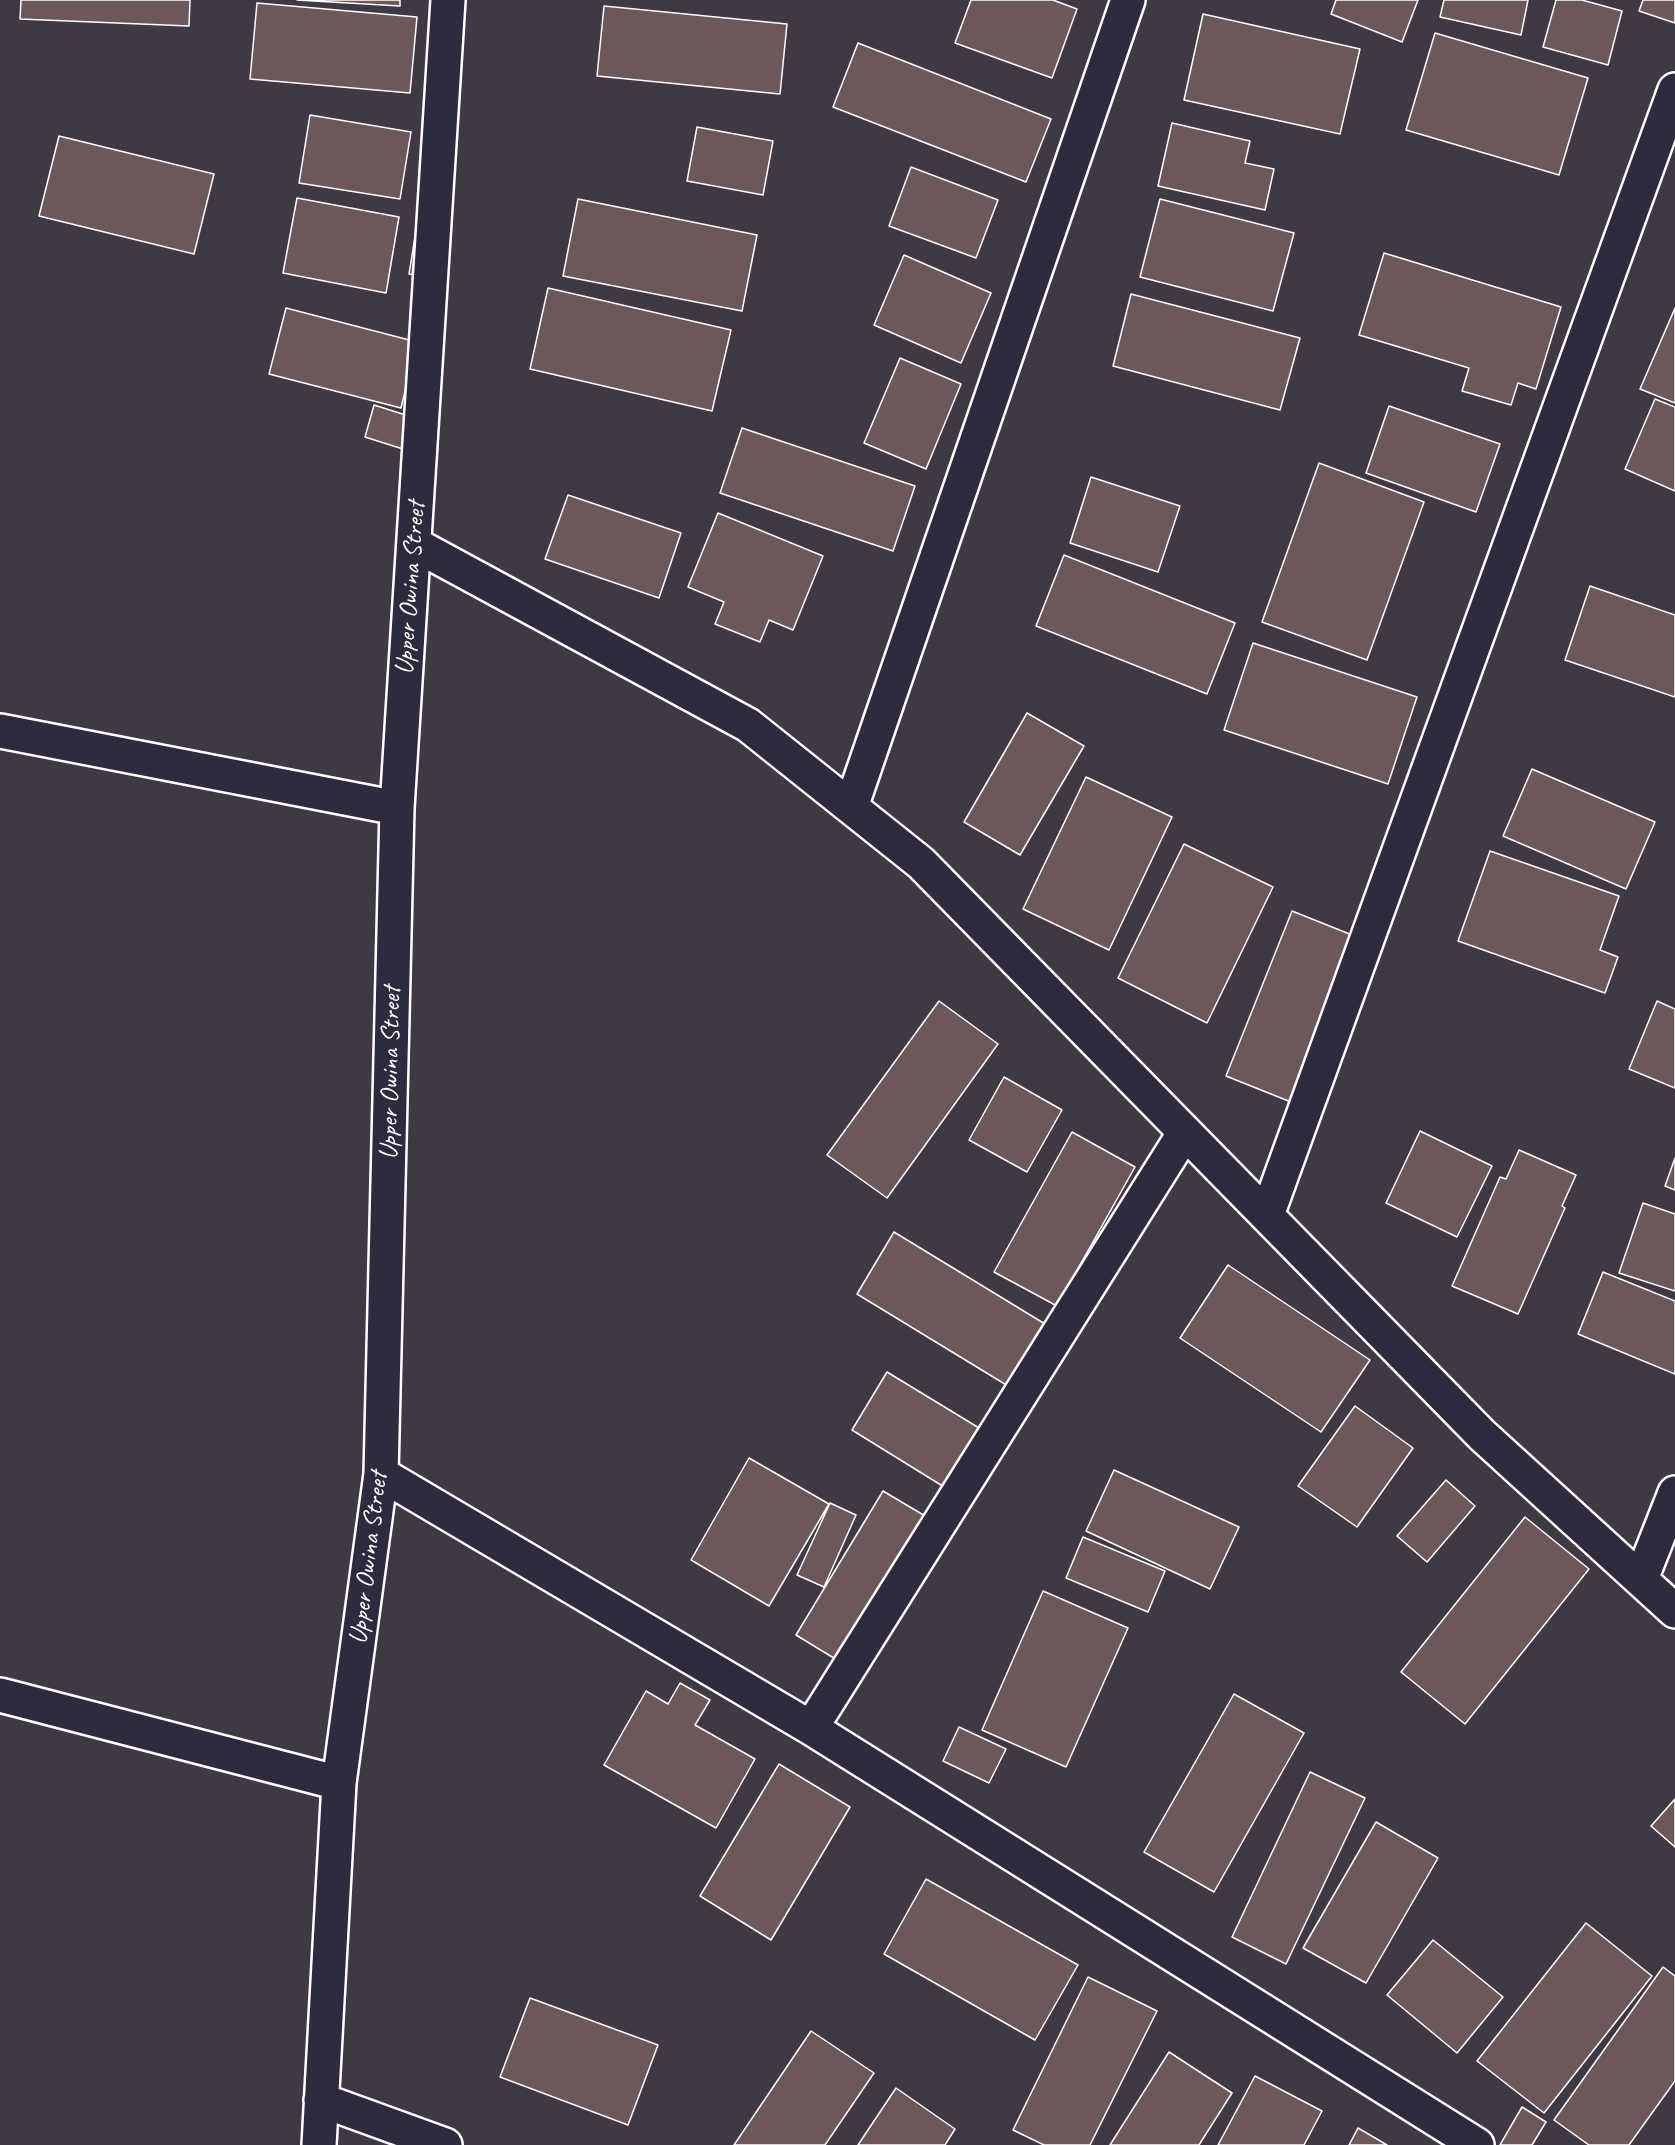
<!DOCTYPE html>
<style>
body{margin:0}
canvas{display:block;background:#413846}
</style>
<canvas width="1675" height="2145"></canvas>
<script>
const ctx = document.querySelector('canvas').getContext('2d');
ctx.lineJoin = 'round';
function fillPath(path, color) { ctx.fillStyle = color; ctx.fill(path, 'evenodd'); }
function stroke(path, color, width, dash) { ctx.strokeStyle = color; ctx.lineWidth = width; ctx.lineCap = dash ? 'butt' : 'round'; ctx.setLineDash(dash || []); ctx.stroke(path); }
function write(font, color, halo, rows, align = 'center') {
  ctx.font = font + ' Caveat,sans-serif'; ctx.lineWidth = 4.5; ctx.setLineDash([]); ctx.textBaseline = 'middle'; ctx.strokeStyle = halo; ctx.fillStyle = color; for (const [text, x, y, turn = 0] of rows) {
    ctx.save(); ctx.translate(x, y); ctx.rotate((+turn || 0) * Math.PI / 180); ctx.textAlign = isNaN(turn) ? turn : align; if (halo) ctx.strokeText(text, 0, 0); ctx.fillText(text, 0, 0); ctx.restore();
  }
}
const building = new Path2D(`
 M21 0H190L189 26 20 19Z
 M297 0H400V6Z
 M971 0H1053L1077 9 1052 78 955 43Z
 M1336 0H1418L1402 42 1331 14Z
 M1444 0H1528L1521 35 1440 17Z
 M1556 0H1582L1622 11 1608 65 1543 47Z
 M1643 0H1675V23L1639 11Z
 M257 3 417 17 410 93 250 79Z
 M604 6 787 24 780 94 597 76Z
 M1203 14 1360 49 1340 134 1184 100Z
 M1435 33 1588 78 1559 175 1406 130Z
 M858 43 1051 119 1026 182 833 107Z
 M310 115 411 132 400 199 299 183Z
 M1172 123 1250 141 1245 163 1274 169 1265 210 1158 186Z
 M697 127 773 141 763 195 687 181Z
 M59 136 214 174 194 254 39 216Z
 M911 167 998 200 976 258 889 226Z
 M297 198 399 217 386 293 283 273Z
 M578 199 757 235 742 311 563 276Z
 M1160 199 1294 233 1273 311 1140 277Z
 M419 212 421 276 409 274Z
 M1384 253 1561 307 1536 389 1518 383 1511 405 1462 391 1469 368 1359 335Z
 M904 255 991 293 961 363 874 325Z
 M548 288 731 330 712 411 530 369Z
 M1131 294 1300 338 1280 410 1113 366Z
 M286 308 417 342 401 408 269 374Z
 M1675 308V403L1640 389Z
 M900 358 961 384 926 469 864 443Z
 M1655 399 1675 407V491L1625 469Z
 M374 405 415 418 406 450 365 437Z
 M1389 406 1500 444 1476 512 1366 473Z
 M742 428 915 486 893 551 720 493Z
 M1319 463 1424 502 1367 660 1262 622Z
 M1091 477 1180 506 1158 572 1070 543Z
 M568 495 681 533 659 598 545 559Z
 M718 513 823 556 793 630 769 620 760 642 715 624 724 602 688 587Z
 M1064 555 1235 623 1207 694 1036 626Z
 M1590 586 1675 615V697L1565 660Z
 M1253 643 1417 697 1388 784 1224 730Z
 M1027 713 1084 746 1020 855 964 822Z
 M1532 769 1655 822 1626 889 1503 836Z
 M1086 777 1172 817 1109 950 1023 909Z
 M1184 844 1273 887 1207 1023 1118 978Z
 M1490 851 1619 896 1600 950 1618 957 1605 993 1458 941Z
 M1292 911 1367 941 1301 1106 1226 1076Z
 M939 1001 998 1044 887 1198 827 1155Z
 M1657 1001 1675 1009V1088L1629 1069Z
 M1004 1077 1062 1110 1027 1172 969 1140Z
 M1420 1131 1492 1166 1457 1237 1386 1203Z
 M1072 1132 1135 1167 1057 1306 994 1272Z
 M1519 1150 1576 1175 1562 1206 1565 1208 1518 1314 1452 1286 1500 1177 1506 1179Z
 M1675 1158V1190L1665 1186Z
 M1643 1203 1675 1214V1291L1619 1273Z
 M894 1232 1045 1324 1008 1386 857 1294Z
 M1228 1265 1370 1360 1321 1432 1180 1338Z
 M1603 1272 1675 1301V1374L1578 1334Z
 M887 1372 984 1431 949 1490 852 1430Z
 M1355 1406 1413 1448 1357 1527 1298 1486Z
 M749 1458 829 1504 769 1606 691 1560Z
 M1114 1470 1239 1527 1210 1589 1086 1531Z
 M1446 1480 1475 1506 1427 1562 1397 1536Z
 M883 1491 947 1529 860 1674 796 1635Z
 M830 1503 856 1515 824 1587 797 1575Z
 M1525 1517 1589 1569 1465 1724 1401 1672Z
 M1083 1537 1165 1571 1148 1612 1066 1578Z
 M1043 1591 1128 1628 1066 1767 982 1730Z
 M680 1683 710 1700 695 1725 755 1759 716 1828 604 1765 646 1691 668 1704Z
 M1234 1694 1304 1733 1214 1892 1144 1852Z
 M959 1727 1006 1749 989 1783 943 1761Z
 M779 1764 850 1807 771 1940 700 1896Z
 M1310 1772 1365 1798 1286 1964 1232 1937Z
 M1675 1799V1847L1651 1826Z
 M1376 1822 1438 1858 1366 1983 1303 1948Z
 M926 1879 1078 1965 1035 2040 884 1954Z
 M1586 1923 1652 1976 1544 2113 1477 2061Z
 M1433 1940 1503 1997 1457 2053 1387 1995Z
 M1663 1967 1675 1976V2081L1629 2145H1589L1554 2120Z
 M1088 1977 1157 2011 1090 2145H1044L1013 2130Z
 M530 1998 658 2045 628 2125 500 2077Z
 M811 2031 874 2073 825 2145H734Z
 M1169 2052 1232 2093 1199 2145H1110Z
 M1255 2076 1322 2111 1304 2145H1218Z
 M896 2088 955 2129 945 2145H858Z
 M1522 2107 1546 2122 1532 2145H1500Z
 M1358 2128 1387 2145H1349Z`);
fillPath(building, '#6c585a');
stroke(building, '#fff', 1.5);
const street = new Path2D(`
 M414 544 748 725 921 863 1482 1435 1675 1611
 M0 731 397 808
 M851 807 1128 0
 M1267 1215 1675 90
 M381 1474 811 1728 1477 2145
 M1641 1579 1675 1493
 M0 1695 339 1783
 M811 1728 1185 1132
 M321 2100 445 2145
 M319 2145 339 1783 381 1474 397 808 448 0`);
stroke(street, '#fff', 38);
stroke(street, '#2f2a3d', 33);
write('26px', '#fff', '#2f2a3d', [
 ["Upper Owina Street",411,588,-86],
 ["Upper Owina Street",391,1073,-89],
 ["Upper Owina Street",369,1558,-83]
]);
</script>
